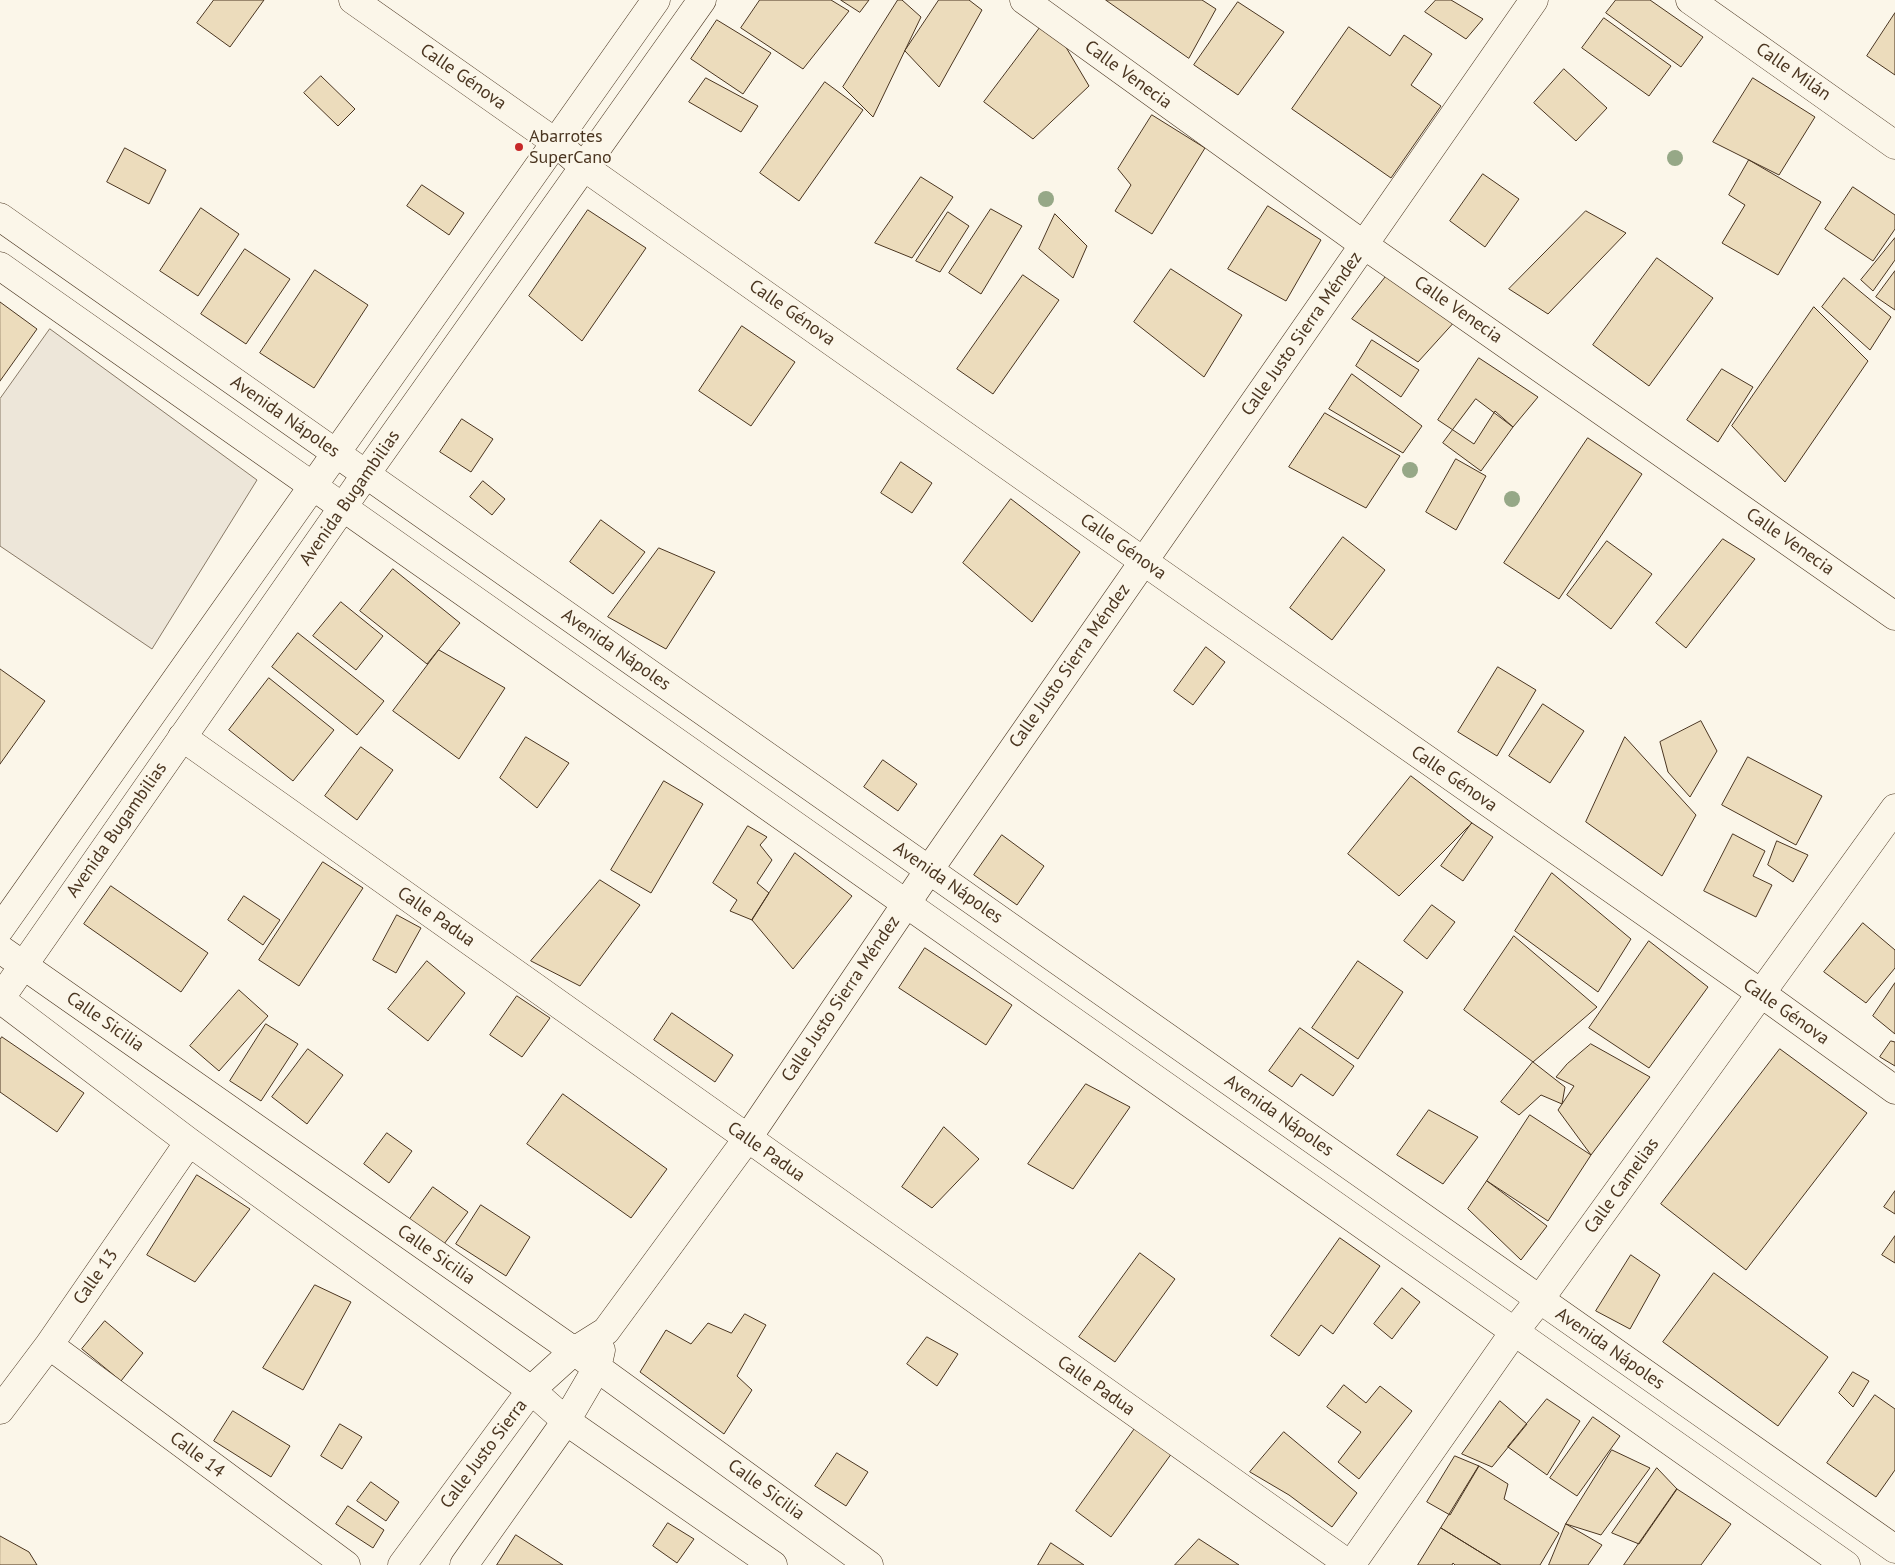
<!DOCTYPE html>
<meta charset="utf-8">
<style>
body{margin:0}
canvas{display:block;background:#fbf6e9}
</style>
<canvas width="1895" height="1565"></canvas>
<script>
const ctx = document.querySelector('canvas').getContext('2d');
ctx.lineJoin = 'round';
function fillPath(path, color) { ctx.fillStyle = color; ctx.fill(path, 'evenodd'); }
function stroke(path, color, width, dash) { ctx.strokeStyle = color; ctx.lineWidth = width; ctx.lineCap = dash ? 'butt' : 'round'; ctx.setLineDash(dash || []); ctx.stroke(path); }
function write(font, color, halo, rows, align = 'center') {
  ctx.font = font + ' "PT Sans",sans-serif'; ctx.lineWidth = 4; ctx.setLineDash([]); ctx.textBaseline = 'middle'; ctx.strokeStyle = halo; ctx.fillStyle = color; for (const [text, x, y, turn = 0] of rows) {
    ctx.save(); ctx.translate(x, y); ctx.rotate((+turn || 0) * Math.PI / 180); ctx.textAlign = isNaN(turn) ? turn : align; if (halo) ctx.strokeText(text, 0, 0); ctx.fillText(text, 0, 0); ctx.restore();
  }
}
const green = new Path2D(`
 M50 329 257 480 152 649 0 546V399Z`);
fillPath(green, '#ede6d9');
stroke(green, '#887966', 1);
const building = new Path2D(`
 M214 0H264L230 47 197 23Z
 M760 0H831L849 11 803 69 741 28Z
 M841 0H869L860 12Z
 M898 0H902L921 17 873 117 843 87Z
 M939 0H969L982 10 939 87 905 51Z
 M1106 0H1202L1216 9 1189 58Z
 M1436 0H1451L1483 19 1466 39 1425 12Z
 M1616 0H1650L1703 37 1681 67 1606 13Z
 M1238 2 1284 32 1238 95 1194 65Z
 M1895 13V75L1867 56Z
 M1048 17 1089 86 1033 139 984 102Z
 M1604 18 1671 66 1649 96 1582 48Z
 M717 20 771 53 743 94 691 59Z
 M1349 27 1390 56 1404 35 1432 54 1411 85 1441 106 1391 178 1292 109Z
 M1564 69 1607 108 1576 141 1534 103Z
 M321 76 355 109 338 126 304 93Z
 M706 78 758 106 741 132 689 102Z
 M1753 78 1815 117 1779 175 1713 142Z
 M825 82 863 110 799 201 760 173Z
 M1152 115 1205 148 1152 234 1115 211 1131 185 1118 169Z
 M125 148 166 170 149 204 107 182Z
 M1749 160 1821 202 1778 275 1722 243 1745 205 1729 195Z
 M1483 174 1519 199 1485 247 1450 221Z
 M921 177 953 197 912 258 875 243Z
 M422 185 464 213 449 235 407 206Z
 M1853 187 1895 215V229L1873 261 1825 229Z
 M1268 206 1321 240 1286 301 1228 269Z
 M201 208 239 234 198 296 160 271Z
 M991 209 1022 226 981 294 949 273Z
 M588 210 646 248 582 341 529 296Z
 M1586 211 1626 233 1548 314 1509 289Z
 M948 212 969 226 940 272 916 261Z
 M1055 214 1087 246 1073 278 1039 249Z
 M1895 238V260L1873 291 1861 280Z
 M245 249 290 279 246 344 201 314Z
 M1657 258 1713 298 1649 386 1593 345Z
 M1171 269 1242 315 1204 377 1134 322Z
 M315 270 368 305 314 388 260 353Z
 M1895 271V310L1876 297Z
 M1388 274 1457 319 1418 362 1352 319Z
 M1023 275 1059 300 993 394 957 369Z
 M1844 278 1891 317 1870 350 1822 307Z
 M0 302 37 329 0 381Z
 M1814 307 1868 361 1785 482 1732 426Z
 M742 326 795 362 751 426 699 391Z
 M1372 340 1419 370 1401 397 1356 366Z
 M1479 358 1538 397 1513 427 1495 411 1474 444 1438 420Z
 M1722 369 1753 387 1718 442 1687 420Z
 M1352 374 1422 426 1403 453 1329 409Z
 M1476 399 1513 427 1481 471 1443 443Z
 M1325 413 1400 456 1366 508 1289 467Z
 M462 419 493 439 471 472 440 452Z
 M1588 438 1642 474 1559 599 1504 563Z
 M1456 459 1486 476 1456 530 1426 512Z
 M901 462 932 483 912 513 881 493Z
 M483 481 505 499 492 515 470 497Z
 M1011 499 1080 552 1032 622 963 563Z
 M601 520 645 552 613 594 570 562Z
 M1343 537 1385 570 1332 640 1290 608Z
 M1723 539 1755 559 1686 648 1656 623Z
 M1607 541 1652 574 1611 629 1567 595Z
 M659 548 715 572 666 649 608 617Z
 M393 569 460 623 427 664 360 611Z
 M341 602 383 636 356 670 313 636Z
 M298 633 384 701 357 735 272 667Z
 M1206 647 1225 662 1193 705 1174 691Z
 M439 650 505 688 459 759 393 711Z
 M1498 667 1536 690 1497 756 1458 732Z
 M0 669 45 701 0 764Z
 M269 678 334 730 293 781 229 730Z
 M1543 704 1584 731 1550 783 1509 756Z
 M1701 721 1717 751 1690 797 1668 772 1660 742Z
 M526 737 569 763 537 808 500 778Z
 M1625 737 1696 815 1662 876 1586 822Z
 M361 747 393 770 357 820 325 796Z
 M1748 757 1822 796 1796 845 1722 805Z
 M883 760 917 784 898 811 864 787Z
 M1411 776 1472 823 1399 896 1348 854Z
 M664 781 703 804 651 893 611 870Z
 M1472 823 1493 837 1463 881 1441 866Z
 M748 826 767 837 760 845 772 860 757 883 769 893 752 920 730 911 737 900 713 883Z
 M1733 834 1765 851 1753 876 1772 885 1756 917 1704 891Z
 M1002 835 1044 866 1017 905 974 875Z
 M1777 841 1808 855 1793 882 1768 865Z
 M795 853 852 896 793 969 752 920Z
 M323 862 363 888 299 986 259 960Z
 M1552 873 1631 939 1598 992 1515 931Z
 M600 880 640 905 580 986 531 961Z
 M111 886 208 953 181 992 84 924Z
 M244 896 280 920 263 945 228 920Z
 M1432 905 1455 922 1427 959 1404 941Z
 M397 915 421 928 396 973 373 960Z
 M1863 923 1895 950V968L1866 1003 1824 972Z
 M1514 936 1597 1007 1533 1062 1464 1010Z
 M1649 941 1708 987 1649 1068 1589 1028Z
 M925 948 1012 1005 986 1045 899 988Z
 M427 961 465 993 428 1041 388 1009Z
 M1358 961 1403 992 1358 1059 1312 1028Z
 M1895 983V1034L1873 1016Z
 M239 990 268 1016 219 1071 190 1046Z
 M517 996 550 1018 522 1057 490 1035Z
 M672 1013 733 1055 715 1082 654 1040Z
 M266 1024 298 1044 261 1101 230 1081Z
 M1300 1028 1354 1066 1333 1096 1301 1074 1292 1087 1269 1071Z
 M2 1037 84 1093 57 1132 0 1092V1040Z
 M1891 1041 1895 1042V1066L1880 1057Z
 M1591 1044 1650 1077 1591 1155 1558 1110 1574 1086 1556 1077 1567 1064Z
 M308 1049 343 1075 307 1124 272 1097Z
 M1780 1049 1867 1113 1746 1270 1661 1204Z
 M1533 1062 1565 1087 1562 1104 1541 1095 1519 1115 1501 1102Z
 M1086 1084 1130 1107 1073 1189 1028 1164Z
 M563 1094 667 1169 631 1218 527 1144Z
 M1429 1110 1478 1137 1443 1184 1397 1155Z
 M1530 1115 1591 1155 1548 1221 1487 1181Z
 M944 1127 979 1159 932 1208 902 1187Z
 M387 1133 412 1151 389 1183 364 1164Z
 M197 1175 250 1209 195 1282 147 1255Z
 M1487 1181 1547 1226 1521 1260 1468 1209Z
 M433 1187 468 1212 441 1248 407 1223Z
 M1895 1191V1214L1884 1207Z
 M481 1205 530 1237 506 1276 456 1244Z
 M1895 1236V1263L1882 1255Z
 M1340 1238 1380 1266 1333 1334 1321 1325 1299 1356 1271 1336Z
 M1140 1253 1175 1279 1115 1362 1079 1337Z
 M1631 1255 1660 1275 1630 1329 1596 1311Z
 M1714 1273 1828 1357 1778 1426 1663 1342Z
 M315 1285 351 1302 303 1390 263 1368Z
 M1402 1288 1420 1302 1392 1339 1374 1324Z
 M745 1314 766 1325 737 1376 752 1390 724 1434 640 1372 666 1330 691 1344 708 1323 731 1333Z
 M105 1321 143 1353 121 1381 82 1349Z
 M927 1337 958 1354 937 1386 907 1364Z
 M1853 1372 1869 1381 1853 1407 1839 1393Z
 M1344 1385 1366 1403 1380 1386 1412 1411 1359 1479 1338 1462 1361 1432 1327 1407Z
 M1875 1395 1895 1409V1470L1876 1497 1827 1463Z
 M1547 1399 1580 1421 1547 1475 1508 1447Z
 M1500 1401 1527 1424 1492 1467 1462 1454Z
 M233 1411 290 1446 271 1477 214 1441Z
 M1593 1417 1620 1436 1577 1496 1550 1478Z
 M340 1424 362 1437 342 1469 321 1456Z
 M1136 1427 1172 1453 1111 1537 1076 1511Z
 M1284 1432 1357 1493 1332 1527 1289 1495 1250 1472Z
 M1612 1450 1650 1468 1601 1535 1566 1524Z
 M837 1453 868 1472 846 1506 815 1486Z
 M1455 1456 1479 1466 1450 1515 1427 1502Z
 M1479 1466 1508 1484 1504 1499 1559 1533 1540 1565H1501L1441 1528Z
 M1657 1468 1677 1489 1639 1544 1612 1533Z
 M371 1482 399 1502 386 1521 357 1501Z
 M1677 1489 1731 1524 1701 1565H1624Z
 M348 1506 384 1530 373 1548 336 1524Z
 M668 1523 694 1539 677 1563 653 1546Z
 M1566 1524 1602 1545 1588 1565H1549Z
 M1441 1528 1501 1565H1455L1453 1563 1452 1565H1418Z
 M516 1535 563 1565H497Z
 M0 1536 29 1552 37 1565H0Z
 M1199 1539 1239 1565H1175Z
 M1051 1543 1084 1565H1038Z`);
fillPath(building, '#ecdcbc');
stroke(building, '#4a3520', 1);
const street = new Path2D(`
 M353 0 555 142 584 167 1143 561 1762 994 1895 1090
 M1024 0 1364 245 1895 616
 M1690 0 1895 145
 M182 737 1350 1565
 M0 949 574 1351 869 1565
 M0 999 189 1142 531 1390 566 1421 773 1565
 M49 1345 346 1565
 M0 1410 49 1345 189 1142
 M402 1565 531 1390 574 1351 606 1331 747 1139 929 870 1534 0
 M464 1565 566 1421 597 1368 601 1350
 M1351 1565 1514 1332 1540 1299 1895 808`);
const secondary = new Path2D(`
 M0 217 1895 1549
 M0 266 1846 1565
 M0 929 656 0
 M0 999 366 474 702 0`);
stroke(street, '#4a3520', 29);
stroke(secondary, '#4a3520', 29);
stroke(street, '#fbf6e9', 28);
stroke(secondary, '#fbf6e9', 28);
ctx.fillStyle = '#96a887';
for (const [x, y] of [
 [1675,158],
 [1046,199],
 [1410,470],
 [1512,499]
]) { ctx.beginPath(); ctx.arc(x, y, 8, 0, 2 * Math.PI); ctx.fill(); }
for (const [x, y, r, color] of [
 [519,147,5,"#c62828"]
]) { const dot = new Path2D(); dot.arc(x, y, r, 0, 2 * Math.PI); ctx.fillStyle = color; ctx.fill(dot); stroke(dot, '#fbf6e9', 2); }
write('18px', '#4a3520', '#fbf6e9', [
 ["Calle Milán",1793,72,35],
 ["Calle Venecia",1128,75,36],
 ["Calle Génova",463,77,35],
 ["Calle Venecia",1458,310,35],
 ["Calle Génova",792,313,35],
 ["Calle Justo Sierra Méndez",1302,334,-55],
 ["Avenida Nápoles",285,417,35],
 ["Avenida Bugambilias",350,498,-55],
 ["Calle Venecia",1790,542,35],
 ["Calle Génova",1123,547,35],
 ["Avenida Nápoles",616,650,35],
 ["Calle Justo Sierra Méndez",1070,666,-55],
 ["Calle Génova",1454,779,35],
 ["Avenida Bugambilias",117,830,-55],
 ["Avenida Nápoles",948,883,35],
 ["Calle Padua",436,917,35],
 ["Calle Justo Sierra Méndez",841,999,-56],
 ["Calle Génova",1786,1012,35],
 ["Calle Sicilia",105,1022,35],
 ["Avenida Nápoles",1279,1116,35],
 ["Calle Padua",766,1152,35],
 ["Calle Camelias",1622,1186,-54],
 ["Calle Sicilia",436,1255,35],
 ["Calle 13",96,1277,-55],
 ["Avenida Nápoles",1610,1349,35],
 ["Calle Padua",1096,1386,35],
 ["Calle Justo Sierra",484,1454,-53],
 ["Calle 14",197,1455,37],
 ["Calle Sicilia",766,1490,36]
]);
write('18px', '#4a3520', '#fbf6e9', [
 ["Abarrotes",529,137],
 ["SuperCano",529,158]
], 'left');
</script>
